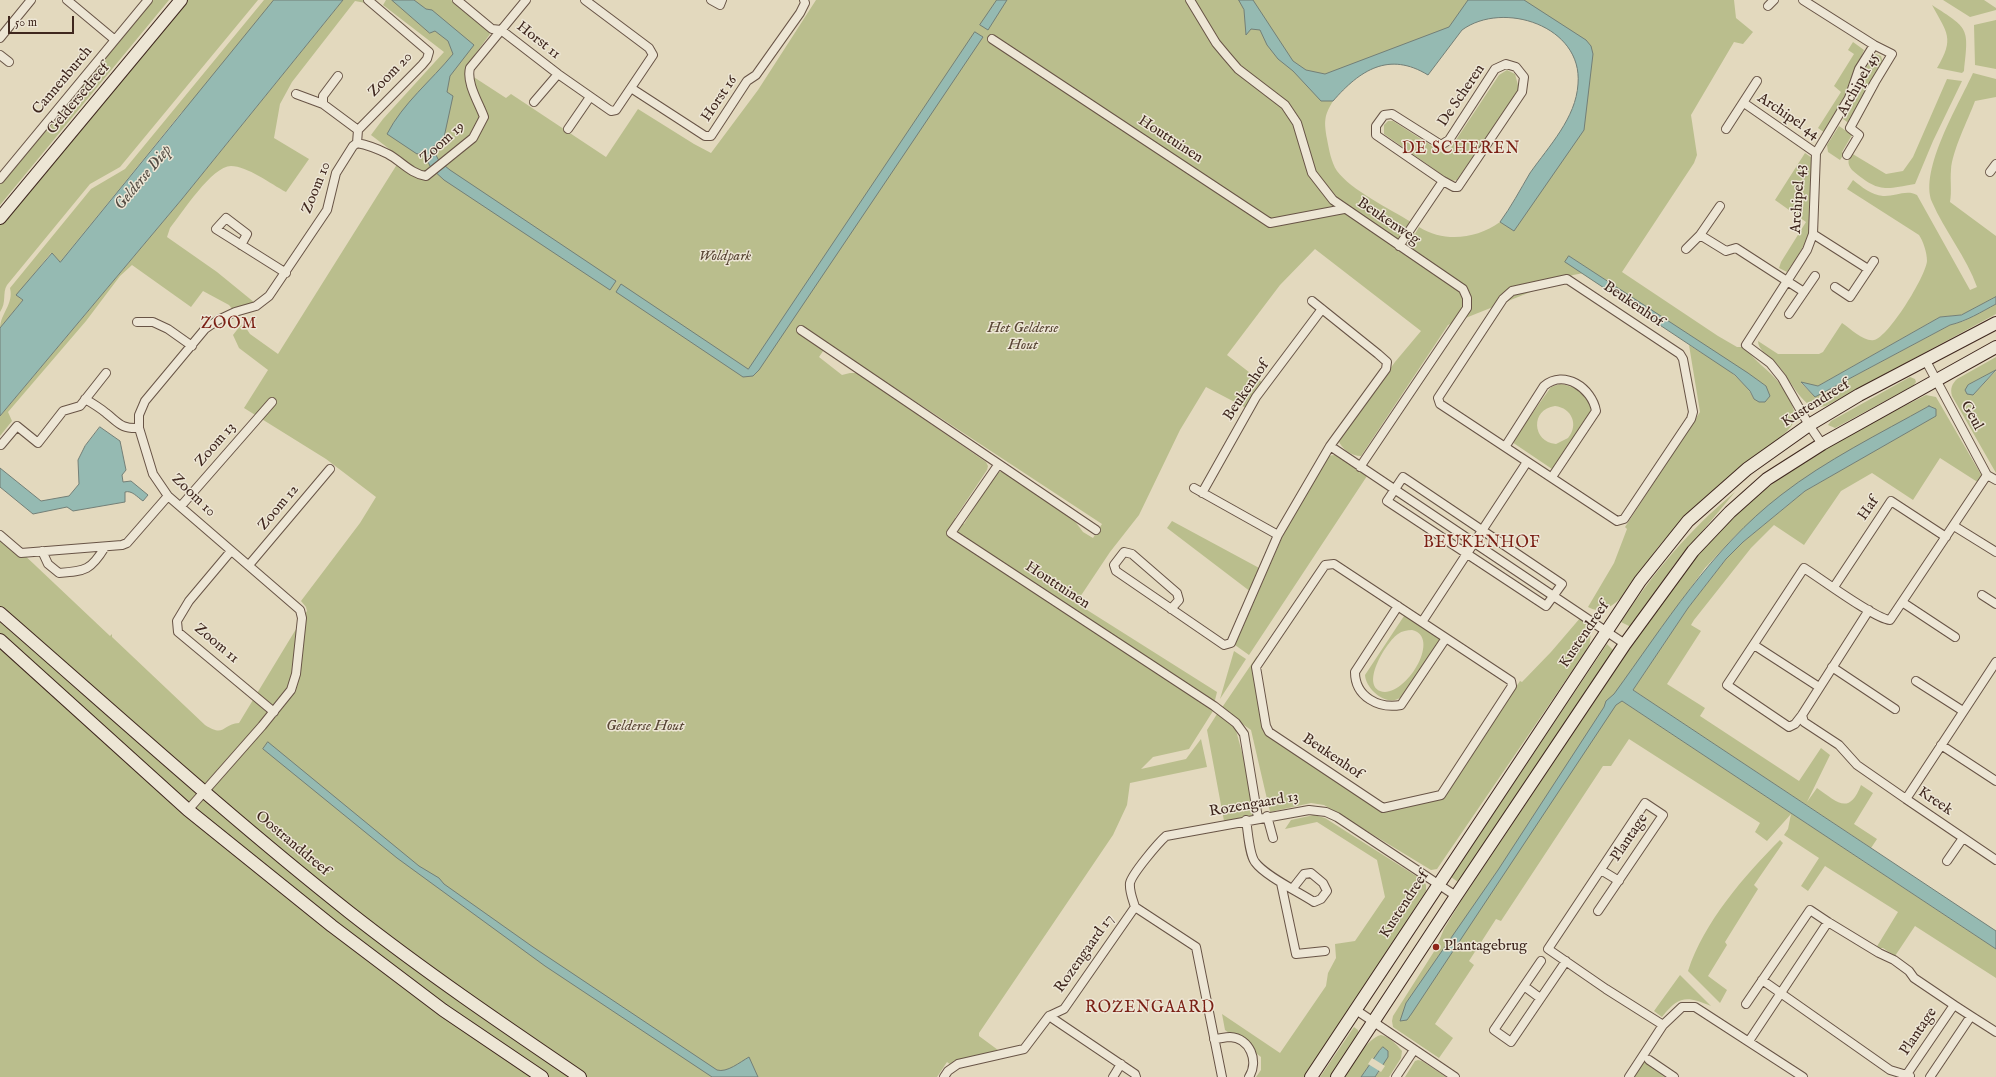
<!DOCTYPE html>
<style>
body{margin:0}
#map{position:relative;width:1996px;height:1077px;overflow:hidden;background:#e3d9be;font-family:"IM FELL English",serif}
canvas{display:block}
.scale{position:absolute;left:8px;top:16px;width:66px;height:18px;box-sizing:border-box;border:2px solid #3f271e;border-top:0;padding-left:5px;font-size:12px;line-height:14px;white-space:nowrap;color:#3f271e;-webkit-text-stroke:3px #ede6d5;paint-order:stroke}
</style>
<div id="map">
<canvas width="1996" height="1077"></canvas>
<div class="scale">50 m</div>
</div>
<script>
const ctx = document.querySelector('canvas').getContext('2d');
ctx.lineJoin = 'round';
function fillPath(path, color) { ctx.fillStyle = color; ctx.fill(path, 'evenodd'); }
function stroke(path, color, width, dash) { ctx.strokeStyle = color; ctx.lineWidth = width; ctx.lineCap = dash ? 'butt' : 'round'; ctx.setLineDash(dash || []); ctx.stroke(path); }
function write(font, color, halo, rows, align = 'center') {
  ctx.font = font + ' "IM FELL English",serif'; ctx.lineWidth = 3; ctx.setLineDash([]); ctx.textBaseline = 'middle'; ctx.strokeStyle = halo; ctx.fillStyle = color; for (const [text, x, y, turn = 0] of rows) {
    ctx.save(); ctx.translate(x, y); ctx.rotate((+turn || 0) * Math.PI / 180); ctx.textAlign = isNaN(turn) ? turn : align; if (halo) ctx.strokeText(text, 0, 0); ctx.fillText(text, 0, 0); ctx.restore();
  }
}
fillPath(new Path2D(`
 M153 0H169L0 205V184Z
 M183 0H258L120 167 90 184 7 285C2 293 7 302 0 312V221Z
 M264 0H341L181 113 60 262 51 253 17 295 23 300 0 328C0 314 14 304 10 288L91 189 125 169Z
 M343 0H374L371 4 355 1 292 82 280 104 274 138 309 159 286 192C271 184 247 166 231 166 212 166 182 213 170 228L167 237 217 272 255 303 233 310 229 305 203 291 191 307 132 265 120 276 86 321 8 412 12 421 0 436V416L182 199Z
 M386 0H451L487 29 490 34 465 68 466 72 506 98 511 94 606 157 638 109 694 144 711 153 758 90 816 0H1734L1736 18 1753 32 1743 44 1734 42 1691 115 1697 155 1694 163 1622 272 1718 336 1737 347H1746C1750 355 1755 359 1761 365 1776 377 1789 393 1794 411 1794 415 1794 420 1793 423 1786 438 1746 462 1733 474 1706 495 1681 520 1659 546 1644 564 1616 624 1588 607L1614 563 1627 529 1625 527 1700 412 1689 345C1712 360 1742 374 1754 399L1766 386 1569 256 1584 273 1573 275 1448 325 1361 456C1351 456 1342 449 1338 440L1395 362 1421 331 1315 249 1280 285 1227 355 1263 383 1246 408 1206 387 1180 430 1139 515 1110 552 1076 603 1217 692 1214 704 1201 702 1213 711 1189 749 1153 757 1141 769 1186 759 1201 739 1207 767 1130 783 1127 805 1113 835 979 1033V1036L998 1050 964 1059 955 1068 947 1062 937 1077H0V532L110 636 112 634V637L205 725C225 738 222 724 239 723L307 611 306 607 301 601 360 523 376 497 326 459 244 408 268 370 239 348 233 335 240 326 244 325 250 334 278 354 401 158 371 135 383 119 444 52 383 5ZM1523 4 1582 53 1575 126 1507 226 1500 222C1476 239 1445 243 1419 227L1415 234 1406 228 1411 222C1390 209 1351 190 1337 171 1331 162 1329 149 1327 139 1324 121 1324 116 1333 101H1322L1382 58 1457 25ZM828 344 1102 524 1093 538 1083 532 1071 516 1003 472H999L994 476 964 524 955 518 987 470 988 466 986 462 857 373H850L842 375 819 357Z
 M1943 0H1984L1996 8V10L1970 17Z
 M1932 5C1969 29 1969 27 1964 71L1962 73 1937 68C1955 38 1947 33 1932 5Z
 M1996 20V69L1975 65 1974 25Z
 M1853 42 1864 50 1842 104 1825 133 1818 128 1841 92 1834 86 1854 54 1848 50Z
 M1876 54 1881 56 1883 63 1850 124 1843 119 1852 106 1865 69Z
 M1507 70 1515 74 1519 89 1457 180 1451 181 1384 134V125L1388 121H1393L1446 155 1499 75Z
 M1973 73 1996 79V97L1975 101C1968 120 1952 151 1951 170 1950 181 1952 191 1950 202L1996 236V297L1961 315 1940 317 1818 386 1801 383 1815 397 1950 325 1964 321 1996 304V314L1826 406 1814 408C1795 397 1789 375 1773 360 1767 355 1758 349 1758 341L1778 354H1819L1823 352 1842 323C1851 329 1864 342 1874 340 1888 338 1926 276 1927 261 1927 252 1923 241 1919 235L1847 189 1853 180C1862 187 1871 195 1883 196 1894 197 1906 189 1917 195L1970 290 1977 287C1967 258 1944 230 1932 202 1919 170 1959 104 1973 73Z
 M1947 79 1962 81 1933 141 1915 184C1883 190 1878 192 1852 170 1847 164 1848 160 1851 153L1886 174 1903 171 1913 157Z
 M1839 126 1852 135 1842 152 1844 154 1840 160 1828 152 1827 145Z
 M1805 153 1812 158C1811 182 1815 211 1808 235 1804 248 1794 261 1787 272L1779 268 1781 262 1806 222 1775 200Z
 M1996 357V370L1968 385 1973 395 1996 371V473L1952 396C1950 388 1952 384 1957 379Z
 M1910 377 1915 379 1916 382 1913 386 1835 428 1828 425 1831 421Z
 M1560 384C1577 386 1595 398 1590 418L1556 468 1552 469 1512 442 1551 387ZM1555 406C1572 408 1579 425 1568 438L1556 444C1532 442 1530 409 1555 406Z
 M1926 395 1936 397 1983 478 1979 483 1940 458 1913 500 1872 473 1841 491 1804 545 1774 525 1751 548 1694 620 1691 625 1701 631 1667 684 1705 708 1700 716 1799 781 1821 748 1830 755 1807 802 1817 788C1837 802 1849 816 1861 785L1873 793 1854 824 1877 839 1871 848 1633 690 1688 608 1726 559 1743 542 1805 491 1935 416 1929 406 1809 476 1780 496 1735 536 1705 568 1653 640 1622 701 1996 949V978L1915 926 1895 956 1883 948H1876L1898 912 1825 866 1808 891 1801 886 1819 858 1784 835 1788 829 1791 814 1767 841 1755 832 1760 823 1629 739 1611 766H1603L1501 921 1496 919 1469 961 1474 965 1435 1024 1453 1038 1439 1058 1393 1027 1392 1021 1393 1016 1435 950 1444 929 1461 901 1666 595C1687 568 1708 541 1734 517 1789 463 1858 430 1926 395Z
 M1335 455 1367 474V476L1249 655 1235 645 1285 531 1327 456Z
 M1735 492 1674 565 1631 627 1621 622C1654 572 1689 530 1735 492Z
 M1172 521 1261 569 1251 592 1167 528Z
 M1406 613 1442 637 1401 697C1388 708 1366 690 1365 675ZM1412 630C1443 637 1404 700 1380 691 1361 683 1387 641 1398 634 1402 631 1407 630 1412 630Z
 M1581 617C1591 626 1592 633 1589 646L1437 869 1431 870 1324 805 1311 803 1270 812 1251 730 1221 709 1257 656 1263 715 1264 722 1273 731 1383 806 1447 790 1520 681 1522 682 1551 652Z
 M1607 644 1614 651 1462 880 1458 882 1451 877Z
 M1234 651 1246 659 1220 699Z
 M1217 714 1235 727 1259 814 1224 821 1207 730Z
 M1314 815 1325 818 1424 881 1426 885V891L1352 1007 1304 1077H1256L1261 1070V1057L1225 1030 1222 1014 1280 1053 1326 986 1328 973 1336 958 1335 944 1355 941 1385 897 1377 860 1317 822 1285 829 1291 820Z
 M1780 840 1783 843 1754 885 1758 889 1725 942 1727 945 1708 976 1727 990 1720 1003 1688 971C1704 922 1744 876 1780 840Z
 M1680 975 1711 1006C1687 996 1679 995 1662 1017L1654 1011Z
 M1354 1027 1358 1030 1359 1034 1332 1077H1320Z
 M1381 1035C1390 1037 1396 1044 1402 1051L1401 1058 1389 1077H1375L1379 1072 1369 1065 1361 1077H1344C1352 1065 1367 1038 1381 1035Z
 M1418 1060 1422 1061 1446 1077H1405L1415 1061Z
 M1644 1060 1669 1077H1634Z`), '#babe8d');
const water = new Path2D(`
 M274 0H343L182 199 0 416V328L23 300 16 295 52 253 60 262Z
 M392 0H414L426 9 432 10 474 45 450 76 447 92 453 96 443 142 432 147 439 161 450 170 616 281 610 290 444 180 431 168 423 152 417 154 387 134C403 103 431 81 453 54L448 41 435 31 430 33Z
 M997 0H1007L988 30 980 25Z
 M1239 0H1253L1293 61 1306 70 1325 74 1449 27 1468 0H1524L1586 40 1591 46 1593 54 1584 130 1514 231 1500 222C1511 207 1520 190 1530 173 1549 146 1576 118 1578 84 1583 26 1503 0 1462 30L1428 75C1389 51 1360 70 1333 101H1321L1293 71 1278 59 1267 45 1260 30 1251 29 1246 35 1244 10Z
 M975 32 983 37 759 370 753 376 743 377 616 292 621 284 748 369Z
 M1569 256 1748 373 1766 386 1770 396 1765 402H1759L1754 399 1750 391 1735 375 1565 262Z
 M1996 297V304C1981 312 1967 321 1950 325L1815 397 1801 382 1818 386 1940 317 1961 315Z
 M1996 370 1973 395 1967 394 1965 390 1968 385Z
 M1929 406 1936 409V416L1805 491 1743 542 1726 559 1688 608 1633 690 1996 931V949L1622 701 1616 705 1412 1013 1407 1020 1400 1021 1406 1003 1498 870 1604 707 1606 701 1614 694C1665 624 1711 549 1781 495 1826 460 1879 434 1929 406Z
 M100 427 120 441 126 470 122 475 123 482 131 481 148 495 143 501C137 497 132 490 125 492V502L73 511 67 507 33 514 0 487V468L41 501 69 496 79 484 78 460 85 446Z
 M268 742 419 866 439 878 444 884 533 947 717 1070C727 1073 740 1062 749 1057L758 1077H712L545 966 397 858 263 749Z
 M1383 1047 1388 1051V1057L1375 1077H1361L1379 1051Z`);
fillPath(water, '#95bab2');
stroke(water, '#737f77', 1);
fillPath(new Path2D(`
 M1372 1058 1385 1066 1381 1072 1368 1064Z`), '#e3d9be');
const street = new Path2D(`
 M67 0 115 40
 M457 0 492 29 501 30 558 74 611 111 616 110 653 55 649 48 585 0
 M711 0 720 5 722 0
 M1190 0 1216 43 1226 55 1238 69 1285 105 1297 123 1312 173 1333 200 1463 289 1467 298V308L1360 467
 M1803 0 1874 45 1892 54 1875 82 1850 128 1859 135 1847 155
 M1768 6 1774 0
 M0 38 31 0
 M992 39 1270 223 1344 209
 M0 55 9 62
 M1506 64 1516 67 1524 77 1522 92 1458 187H1454L1443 181 1376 135V126L1384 115 1392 114 1441 145 1449 140 1495 69Z
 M338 76 323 96V104L358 130
 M631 88 705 136H711L747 81 756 75 800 13 805 3 804 0
 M296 94 323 104
 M534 102 558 74
 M1744 103 1816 153
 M568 129 590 97
 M1726 129 1757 81
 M357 143C368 145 378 149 388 154 401 161 411 174 426 176L473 138 484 117C479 103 466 83 470 68L526 0
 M357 143 358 130 422 65 427 59 429 52 368 0
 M1990 172 1996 164
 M0 179 148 0
 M1813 234 1868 269
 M1700 235 1726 251 1736 248 1804 292
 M241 245 247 234 226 218 216 229 286 273
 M1399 246 1443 181
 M1686 249 1700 235 1720 206
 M1567 279 1680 354 1683 359 1693 412 1691 419 1624 519 1617 521 1440 404 1438 398 1503 299 1512 291Z
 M1835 287 1850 297 1874 261
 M1789 314 1815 276
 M137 322H153L168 329 192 346
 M801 330 1096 530
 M1926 361 1987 475 1996 480
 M85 399C92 403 100 408 106 413 119 423 121 429 139 428
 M1822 444 1809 425 1782 378 1770 363 1746 345 1807 250 1813 234 1816 153 1849 98 1859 69 1874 45
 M1 445 17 426 38 443 63 411 80 406 106 373
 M1330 446 1625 644
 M1505 447 1544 386C1564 369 1592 388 1596 411L1552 477
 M998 465 951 533 1214 706 1236 723 1244 734 1258 818
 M1403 477 1562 584 1546 606 1387 501Z
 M1194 488 1278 535 1330 446 1386 369 1387 362 1378 354 1312 301
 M1202 493 1256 397 1322 309
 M181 506 272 402
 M1954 526 1996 552
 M0 535 21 553 122 545 127 543 168 496
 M42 551 48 564 59 573C86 571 91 570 105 547
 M231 551 189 601 177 621 178 632 274 712
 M1334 564 1511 681 1512 686 1441 795 1383 808 1269 732 1266 726 1256 667 1325 565Z
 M249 565 330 469
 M1834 587 1891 501 1946 537
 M1982 595 1996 604
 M1902 602 1955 637
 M1398 606 1355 672C1355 697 1379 709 1401 705L1446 638
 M1171 609 1179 600 1177 593 1132 554 1124 552 1114 565 1116 571 1224 645 1231 643 1278 535
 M1869 610 1802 715 1795 724 1789 727 1727 685 1804 568C1820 578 1875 619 1890 620L1987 475
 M1422 622 1527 462
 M1754 645 1819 687
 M1996 662 1906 799 1996 860
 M1832 667 1895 709
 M1916 681 1963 711
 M1802 715 1804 722 1839 745 1857 765 1906 799
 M1941 745 1996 781
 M188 810 262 726 291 690 296 674 302 618 300 610 168 496 153 474 139 428V415L145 401 205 329 218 320 235 312 256 306 269 296 327 210 336 173 353 146 357 143
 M1267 816 1273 838
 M1246 820C1248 831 1249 854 1255 862 1265 876 1299 892 1314 902L1321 899 1327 891 1323 883 1311 873 1304 874 1293 888
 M1947 861 1963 838
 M1601 870 1619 881
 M1281 883 1296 954 1325 951
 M1135 907C1133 900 1129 891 1130 883 1132 874 1158 843 1166 836L1309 810 1326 812 1337 817 1456 896
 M1135 907 1196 947 1222 1077
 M1598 911 1663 815 1645 803 1548 949 1606 989 1663 1025
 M1828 922 1879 953 1894 960 1909 971 1914 978 1954 1005
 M1541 961 1494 1030 1511 1042 1566 961
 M1762 980 1890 1070 1910 1076
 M1524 986 1540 998
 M1746 1004 1810 910 1828 922 1749 1041
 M1356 1010 1455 1077
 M1049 1016 1135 1074 1136 1077
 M1971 1016 1996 1032
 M1214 1039C1219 1039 1225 1037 1230 1037 1250 1038 1259 1061 1249 1077
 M1649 1060 1674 1077
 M944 1077 948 1071 958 1064 1024 1049 1049 1016 1064 1009 1135 907
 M1113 1077 1121 1064
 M1396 1077 1414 1050
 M1629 1077 1663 1025 1682 1007H1695L1803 1077
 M1905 1077 1954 1005 1971 1016 1930 1077`);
const secondary = new Path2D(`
 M0 218 181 0
 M0 613C116 714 229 817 349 912 424 971 502 1024 580 1077
 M0 640 188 810 332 926 443 1010 542 1077
 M1311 1077 1640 581 1688 521 1747 469 1809 425 1859 395 1996 323
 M1337 1077 1456 896 1625 644 1693 551 1730 512 1767 479 1822 444 1996 347`);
stroke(street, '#685446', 10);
stroke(secondary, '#3f271e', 14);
stroke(street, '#ede6d5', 8);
stroke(secondary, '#ede6d5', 12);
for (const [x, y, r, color] of [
 [1436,947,4,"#8f2418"]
]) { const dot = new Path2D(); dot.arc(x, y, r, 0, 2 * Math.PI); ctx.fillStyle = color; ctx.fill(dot); stroke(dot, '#ede6d5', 1.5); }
write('15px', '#3f271e', '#ede6d5', [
 ["Horst 11",538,41,38],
 ["Zoom 20",391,75,-46],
 ["Cannenburch",63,81,-50],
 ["Archipel 45",1859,85,-61],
 ["De Scheren",1462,96,-56],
 ["Geldersedreef",79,99,-50],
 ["Horst 16",720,99,-56],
 ["Archipel 44",1788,117,34],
 ["Houttuinen",1170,140,33],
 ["Zoom 19",443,143,-42],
 ["Zoom 10",317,188,-68],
 ["Archipel 43",1799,199,-86],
 ["Beukenweg",1388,222,34],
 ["Beukenhof",1633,305,34],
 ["Beukenhof",1247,391,-56],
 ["Kustendreef",1816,404,-32],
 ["Geul",1971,416,61],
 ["Zoom 13",216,445,-49],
 ["Zoom 10",193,496,44],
 ["Zoom 12",279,508,-50],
 ["Haf",1869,509,-55],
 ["Houttuinen",1057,586,33],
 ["Kustendreef",1585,635,-56],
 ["Zoom 11",216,644,40],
 ["Beukenhof",1332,757,34],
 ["Kreek",1935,802,34],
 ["Rozengaard 13",1254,805,-10],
 ["Plantage",1630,838,-56],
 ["Oostranddreef",292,844,40],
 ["Kustendreef",1405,905,-57],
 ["Rozengaard 17",1085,954,-55],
 ["Plantage",1919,1032,-56]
]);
write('italic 15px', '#584534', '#ede6d5', [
 ["Woldpark",725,257],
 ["Het Gelderse",1023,329],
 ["Hout",1023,346],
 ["Gelderse Hout",645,727]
]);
write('15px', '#3f271e', '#ede6d5', [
 ["Plantagebrug",1444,947]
], 'left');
ctx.letterSpacing = '1px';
write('16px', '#7a1f14', '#ede6d5', [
 ["DE SCHEREN",1461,150],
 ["ZOOM",229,325],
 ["BEUKENHOF",1482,544],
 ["ROZENGAARD",1150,1009]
]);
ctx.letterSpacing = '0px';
write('italic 16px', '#544c43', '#ede6d5', [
 ["Gelderse Diep",144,178,-50]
]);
</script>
